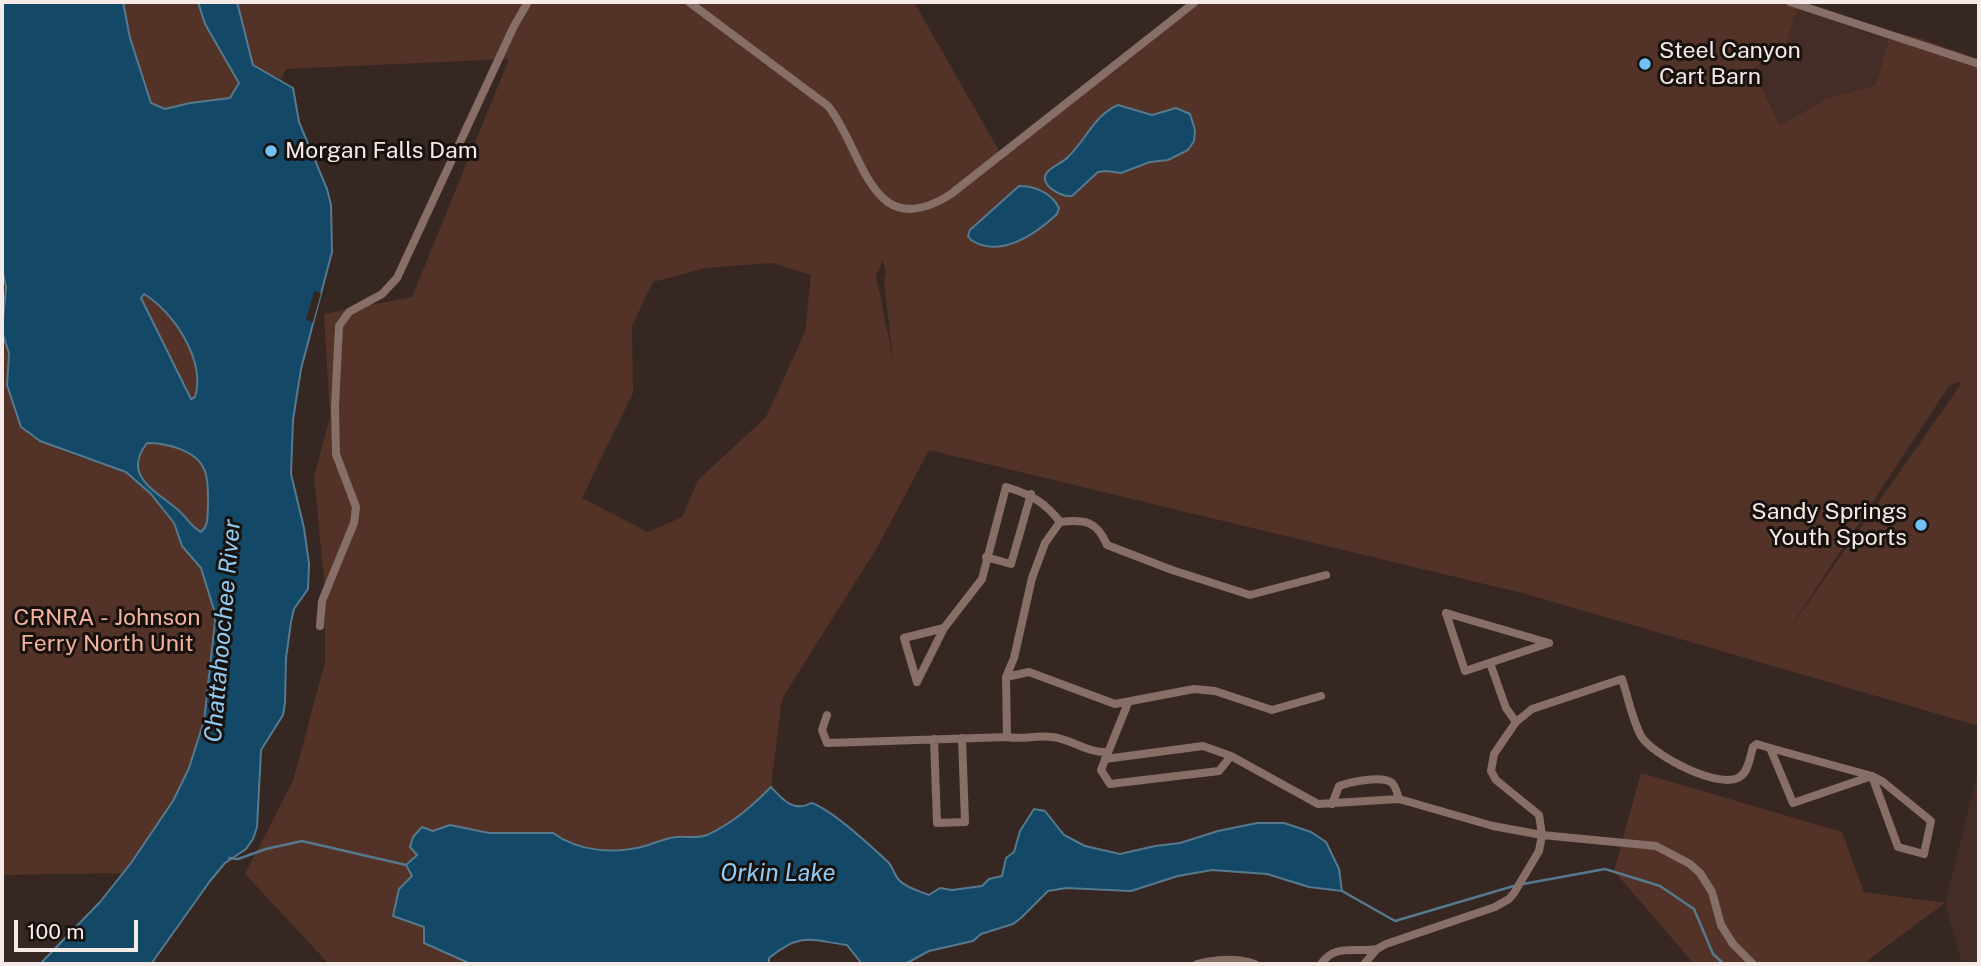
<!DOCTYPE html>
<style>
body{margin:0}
#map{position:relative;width:1981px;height:966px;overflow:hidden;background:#362722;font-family:"Public Sans",sans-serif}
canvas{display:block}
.frame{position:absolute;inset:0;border:4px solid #f5eae7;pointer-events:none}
.scale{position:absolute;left:14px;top:920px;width:124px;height:32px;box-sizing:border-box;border:4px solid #f5eae7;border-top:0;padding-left:9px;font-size:21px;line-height:24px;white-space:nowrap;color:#f5eae7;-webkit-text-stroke:5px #18120f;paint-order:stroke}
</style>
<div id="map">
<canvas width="1981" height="966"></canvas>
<div class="frame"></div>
<div class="scale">100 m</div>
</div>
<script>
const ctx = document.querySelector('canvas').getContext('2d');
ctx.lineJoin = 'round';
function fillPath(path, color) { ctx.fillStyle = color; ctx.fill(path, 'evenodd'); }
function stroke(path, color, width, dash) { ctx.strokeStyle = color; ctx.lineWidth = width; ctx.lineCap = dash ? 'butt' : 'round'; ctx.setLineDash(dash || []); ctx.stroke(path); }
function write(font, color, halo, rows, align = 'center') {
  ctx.font = font + ' "Public Sans",sans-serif'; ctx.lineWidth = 6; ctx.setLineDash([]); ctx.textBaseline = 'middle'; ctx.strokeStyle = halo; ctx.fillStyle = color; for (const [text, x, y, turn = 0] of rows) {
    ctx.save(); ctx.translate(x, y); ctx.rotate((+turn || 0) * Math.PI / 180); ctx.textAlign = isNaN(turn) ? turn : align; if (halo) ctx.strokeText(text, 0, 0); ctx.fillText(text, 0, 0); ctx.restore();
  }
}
fillPath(new Path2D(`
 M1800 2 1891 31 1876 85 1825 99 1780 126 1753 67 1785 48Z
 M1979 766V964H1962L1945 903Z`), '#432d26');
fillPath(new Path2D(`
 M123 2H198L205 24 239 83 230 98 190 103 165 109 151 104 130 38Z
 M237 2H914L1002 156 1202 2H1800L1785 48 1753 68 1780 126 1825 99 1876 85 1891 31 1922 39 1979 59V726L1526 594 929 450 878 546 782 699 771 787 746 813 705 836 658 841 646 846 604 851H592L561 839 519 833H489L450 825 433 831 412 861V876L399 889 393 916 424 927 463 961 471 964H329L245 874 293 781 325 662V591L314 477 330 417 324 314 412 297 509 59 286 69 281 79 253 65ZM882 259 886 272 884 282 893 359 876 275 881 266ZM772 263 811 275 805 332 766 417 698 480 682 517 648 532 582 498 633 393 632 326 653 282 706 268ZM1961 381 1959 387 1786 634 1949 386Z
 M144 294C155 301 164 309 173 320 185 335 210 384 191 400L188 397 141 298Z
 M2 332 9 353 7 366 29 435 70 454 126 472 151 494 174 523 182 546 201 568 214 610 215 634 206 708 198 745 189 768 173 801 124 873 2 875Z
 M147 443C166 443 196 450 204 469 209 479 208 496 208 507 207 517 209 525 201 532 190 527 186 516 177 509 154 490 122 475 147 443Z
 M1641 773 1842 832 1864 892 1945 903 1863 964H1694L1614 871Z`), '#533228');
const water = new Path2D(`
 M2 2H123L130 38 151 103 165 109 190 103 230 98 239 83 205 24 198 2H237L253 65 293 88 299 122 327 189 331 205 332 252 301 369 293 420 291 474 304 528 309 564 308 589 294 609 291 622 286 658 285 703 283 715 261 750 257 827 253 839 246 849 225 863 210 881 151 964H40L100 902 131 863 173 801 189 768 204 721 215 622 214 610 201 568 182 546 174 523 151 494 126 472 40 441 21 427 7 385 9 353 2 332 6 287 2 269ZM144 294C174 312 206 361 195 397L191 399 141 298ZM147 443C166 443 196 450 204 469 209 479 208 496 208 507 207 517 209 525 201 532 190 526 186 516 177 509 154 490 122 475 147 443Z
 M1118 105 1152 115 1176 108 1190 114 1195 130 1194 141 1188 150 1168 160 1150 162 1121 173 1106 171 1098 172 1072 196C1062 197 1040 186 1046 174 1049 167 1063 163 1068 157 1086 140 1094 115 1118 105Z
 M1019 186C1035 186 1052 193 1059 208L1057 214C1036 234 1000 259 971 240L968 236 970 230Z
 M771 787C782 799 794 813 811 803 830 808 872 847 888 862 893 867 894 875 899 880 906 888 919 891 929 895L940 888 952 890 982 886 989 879 1002 876 1006 858 1014 852 1020 831 1034 809 1045 811 1064 835 1085 846 1120 854 1155 846 1180 843 1218 831 1257 823H1284L1311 832 1326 842 1339 869 1342 891 1309 887 1267 874 1212 870 1178 876 1131 891 1066 888 1048 891 1021 918 1013 924 981 934 973 941 929 951 907 963 901 964H862L847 945C810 940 801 932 769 958V964H471L424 943V927L393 916 399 889 412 876 406 865 417 855 410 847 413 837 422 827 433 831 450 825 489 833H553C579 852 615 854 645 846 655 843 666 838 676 837 685 836 698 839 707 835 733 823 751 807 771 787Z`);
fillPath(water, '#134867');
stroke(water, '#57798d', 2);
fillPath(new Path2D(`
 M314 291 321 293 313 322 306 320Z`), '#362722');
stroke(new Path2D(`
 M229 858 238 859 266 849 302 841 406 865
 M1523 884 1605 869 1660 886 1694 909 1713 954 1724 964
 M1342 891 1395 921 1517 885`), '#57798d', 2.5);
stroke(new Path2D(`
 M689 2 828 106C864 150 870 246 951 194L1195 2
 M1790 2 1979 64
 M986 557 1011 564 1031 494
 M1446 613 1465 671 1549 643
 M1446 613 1549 643
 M320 626 322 601 354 523 356 507 336 454 335 407 339 326 349 312 382 294 397 278 514 26 528 2
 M1490 663 1506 708 1516 722
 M1006 677 1029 672 1115 704 1194 689 1215 691 1272 710 1321 696
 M917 682 944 628 982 579 1006 487C1030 494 1045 502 1060 522 1085 519 1097 521 1107 545L1172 570 1250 595 1326 575
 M917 682 904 638 944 628
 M1128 703 1101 770 1110 784 1219 771 1231 756 1318 804 1399 799 1493 826 1542 835 1656 846 1690 864 1700 873 1712 892 1721 925 1733 944 1753 964
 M827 715 822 730 827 743 1007 737C1023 740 1036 735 1052 737 1072 739 1087 753 1107 752
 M1007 737 1006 677 1014 658 1032 578 1045 543 1060 522
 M934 739 937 823 965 822 962 738
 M1105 759 1203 746 1231 756
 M1332 804 1339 786C1350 782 1383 775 1392 783 1396 787 1397 793 1399 799
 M1197 964C1214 959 1238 958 1255 964
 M1321 964C1335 943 1356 953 1377 949
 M1364 964 1377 949 1386 944 1495 907 1509 899 1514 893 1539 851 1542 835 1539 815 1496 780 1491 771 1494 754 1516 722 1532 709 1622 679C1628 697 1632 719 1641 736 1652 755 1722 792 1741 776 1749 770 1750 756 1753 747L1757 744 1770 748 1872 776 1882 781 1931 821 1924 854 1898 847 1872 776 1793 803 1770 748`), '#876e66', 8);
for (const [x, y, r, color] of [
 [1645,64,7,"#72c1f5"],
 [271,151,7,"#72c1f5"],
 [1921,525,7,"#72c1f5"]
]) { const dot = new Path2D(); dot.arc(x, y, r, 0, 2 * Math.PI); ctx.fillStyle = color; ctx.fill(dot); stroke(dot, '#18120f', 2.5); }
write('23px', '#f5eae7', '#18120f', [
 ["Steel Canyon",1659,51],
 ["Cart Barn",1659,77],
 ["Morgan Falls Dam",285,151],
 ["Sandy Springs",1907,512,"right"],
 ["Youth Sports",1907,538,"right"]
], 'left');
write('23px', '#f4b19c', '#18120f', [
 ["CRNRA - Johnson",107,618],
 ["Ferry North Unit",107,644]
]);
write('italic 24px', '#90cbf4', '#18120f', [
 ["Chattahoochee River",223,631,-85],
 ["Orkin Lake",778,874]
]);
</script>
